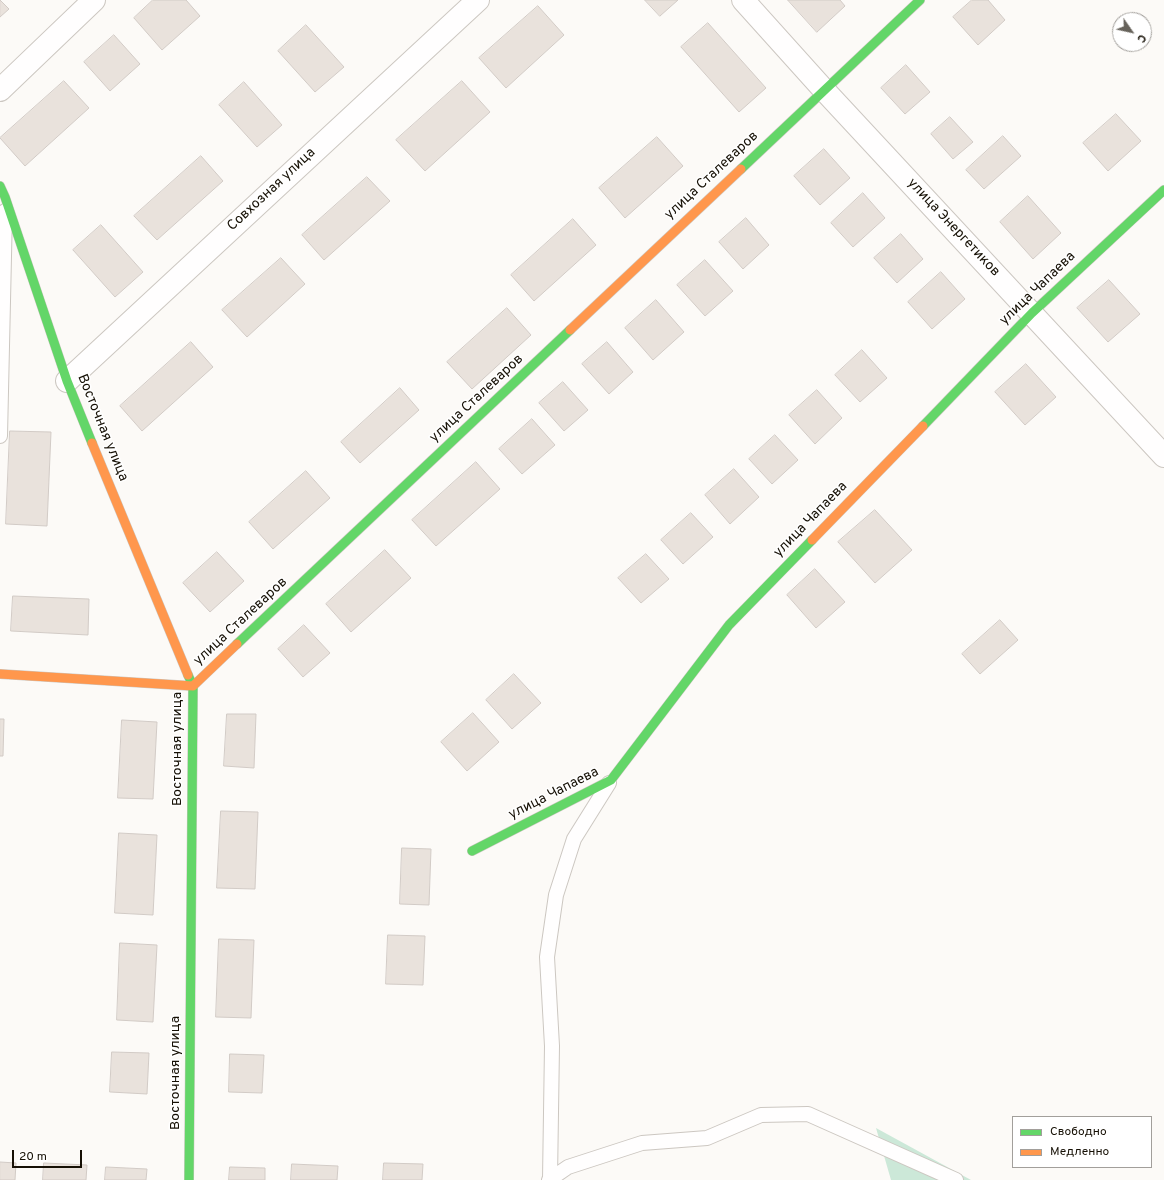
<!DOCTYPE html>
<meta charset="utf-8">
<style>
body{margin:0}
#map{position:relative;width:1164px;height:1180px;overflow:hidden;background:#fcfaf7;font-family:Overpass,sans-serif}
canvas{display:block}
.legend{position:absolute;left:1012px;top:1116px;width:140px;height:52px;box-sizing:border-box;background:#fff;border:1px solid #a29f9b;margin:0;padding:5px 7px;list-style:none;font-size:12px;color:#161005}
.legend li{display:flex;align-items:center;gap:8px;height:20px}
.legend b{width:20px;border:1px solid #a29f9b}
.north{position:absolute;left:1112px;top:12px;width:40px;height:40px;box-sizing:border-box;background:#fff;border:1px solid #a29f9b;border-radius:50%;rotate:124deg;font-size:11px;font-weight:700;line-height:16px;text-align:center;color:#161005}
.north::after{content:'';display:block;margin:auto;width:14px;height:18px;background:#66625a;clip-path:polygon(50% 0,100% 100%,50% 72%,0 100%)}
.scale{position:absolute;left:12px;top:1150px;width:70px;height:18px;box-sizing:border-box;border:2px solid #161005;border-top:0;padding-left:5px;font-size:12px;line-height:14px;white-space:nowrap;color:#161005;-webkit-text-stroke:3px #fff;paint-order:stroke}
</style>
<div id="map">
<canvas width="1164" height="1180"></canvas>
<ul class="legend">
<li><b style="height:5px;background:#63d668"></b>Свободно</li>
<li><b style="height:5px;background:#ff974d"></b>Медленно</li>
</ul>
<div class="north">С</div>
<div class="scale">20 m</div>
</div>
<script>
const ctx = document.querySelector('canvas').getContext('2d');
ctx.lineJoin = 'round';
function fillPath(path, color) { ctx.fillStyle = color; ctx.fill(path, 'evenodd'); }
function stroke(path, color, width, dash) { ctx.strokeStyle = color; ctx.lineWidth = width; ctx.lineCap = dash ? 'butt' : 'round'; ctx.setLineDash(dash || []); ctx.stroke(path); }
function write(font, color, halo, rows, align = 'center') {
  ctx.font = font + ' Overpass,sans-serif'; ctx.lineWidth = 3; ctx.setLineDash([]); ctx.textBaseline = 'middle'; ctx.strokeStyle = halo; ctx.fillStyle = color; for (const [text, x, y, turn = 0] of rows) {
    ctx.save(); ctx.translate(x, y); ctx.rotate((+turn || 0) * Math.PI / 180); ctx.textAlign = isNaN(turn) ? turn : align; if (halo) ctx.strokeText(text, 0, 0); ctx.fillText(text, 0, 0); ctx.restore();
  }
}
fillPath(new Path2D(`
 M876 1128 971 1180H891Z`), '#cce8d8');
const building = new Path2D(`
 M0 0 9 9 0 17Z
 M153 0H186L200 16 162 50 134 18Z
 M645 0H678L660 16Z
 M788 0H840L845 6 817 32Z
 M972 0H988L1005 20 978 45 953 17Z
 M538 6 564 35 506 88 479 58Z
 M708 23 766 88 739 112 681 47Z
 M306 25 344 67 315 92 278 51Z
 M114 35 140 64 110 91 84 62Z
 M906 65 930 92 905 114 881 88Z
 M64 81 89 108 25 166 0 138Z
 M462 81 490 112 425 171 396 140Z
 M244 82 282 125 257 147 219 105Z
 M1116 114 1141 141 1108 171 1083 143Z
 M950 117 973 142 953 159 931 134Z
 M1003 136 1021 156 984 189 966 170Z
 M657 137 683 166 625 218 599 188Z
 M824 149 850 178 820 205 794 176Z
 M201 156 223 181 157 240 134 216Z
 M367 177 390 201 324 260 302 235Z
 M863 193 885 218 853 247 831 223Z
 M1028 196 1061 233 1033 259 1000 222Z
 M746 218 769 245 743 269 719 242Z
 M573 219 596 245 534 301 511 275Z
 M101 225 143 272 115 297 73 250Z
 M901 234 923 259 897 283 874 258Z
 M281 258 305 284 247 337 222 310Z
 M705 260 733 291 705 316 677 285Z
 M941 272 965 299 932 329 908 302Z
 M1109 280 1140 314 1108 342 1077 308Z
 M656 300 684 332 653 360 625 328Z
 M507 308 531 335 472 389 447 362Z
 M191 342 213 367 142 431 120 406Z
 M607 342 633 372 609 394 582 364Z
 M862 350 887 378 860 402 835 375Z
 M1026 364 1056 397 1025 425 995 392Z
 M563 382 588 410 564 431 539 403Z
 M400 388 419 410 360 463 341 442Z
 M817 390 842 418 815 444 789 415Z
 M532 419 555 445 522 474 499 449Z
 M10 431 51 432 47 526 6 524Z
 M775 435 798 460 772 484 749 459Z
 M476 462 500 489 436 546 412 520Z
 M734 469 759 497 730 524 705 495Z
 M306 471 330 498 273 549 249 522Z
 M875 510 912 550 875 583 838 542Z
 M691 513 713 537 683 564 661 540Z
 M385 550 411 578 351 632 326 604Z
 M217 552 244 581 210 612 183 583Z
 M646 554 669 579 641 603 618 578Z
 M815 569 845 602 816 628 787 595Z
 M13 596 89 599 88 635 11 631Z
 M1000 620 1018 640 980 674 962 654Z
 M304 625 330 653 303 677 278 649Z
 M514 674 541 703 512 729 486 700Z
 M473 713 499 742 467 771 441 742Z
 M227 714H256L254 768 224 766Z
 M0 719H4L3 756H0Z
 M122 720 157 722 153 799 118 798Z
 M221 811 258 812 255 889 217 888Z
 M119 833 157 835 153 915 115 913Z
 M402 848 431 849 429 905 400 904Z
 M388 935 425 936 423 985 386 984Z
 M219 939 254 940 251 1018 216 1017Z
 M120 943 157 945 153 1022 117 1020Z
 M112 1052 149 1053 147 1094 110 1092Z
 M230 1054 264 1055 262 1093 229 1092Z
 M0 1162 16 1163 15 1180H0Z
 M44 1163 87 1165 86 1180H43Z
 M384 1163 423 1164 422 1180H383Z
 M292 1164 338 1166 337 1180H291Z
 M106 1167 147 1169 146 1180H105Z
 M230 1167 265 1168V1180H229Z`);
fillPath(building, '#e9e2dc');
stroke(building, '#d2cbc6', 1);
const lane = new Path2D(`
 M0 436 5 211
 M550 1179 552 1046 547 957 556 895 574 839 609 783
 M549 1180 568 1167 642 1143 707 1138 761 1115 808 1114 956 1180`);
const street = new Path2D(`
 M743 0 824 90 1164 456
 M0 90 94 0
 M67 381 478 0`);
const fast = new Path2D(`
 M741 169 920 0
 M0 186 5 197 67 381 92 443
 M923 426 1032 313 1164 190
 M237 644 570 330
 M188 675 193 686 189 1180
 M472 851 611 780 729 625 812 540`);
const slow = new Path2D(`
 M570 330 741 169
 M92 443 188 675
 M812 540 923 426
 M0 674 193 686 237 644`);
stroke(lane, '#ccc7c1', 16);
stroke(street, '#ccc7c1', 24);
stroke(fast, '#ccc7c1', 10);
stroke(slow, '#ccc7c1', 10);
stroke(lane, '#fffefe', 14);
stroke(street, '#fffefe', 22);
stroke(fast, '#63d668', 9);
stroke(slow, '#ff974d', 9);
write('14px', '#161005', '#fff', [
 ["улица Сталеваров",712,176,-43],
 ["Совхозная улица",272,190,-43],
 ["улица Энергетиков",953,228,47],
 ["улица Чапаева",1038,289,-44],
 ["улица Сталеваров",477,399,-43],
 ["Восточная улица",102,428,68],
 ["улица Чапаева",811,520,-46],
 ["улица Сталеваров",241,622,-43],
 ["Восточная улица",178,749,-90],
 ["улица Чапаева",554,794,-27],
 ["Восточная улица",176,1073,-90]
]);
</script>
